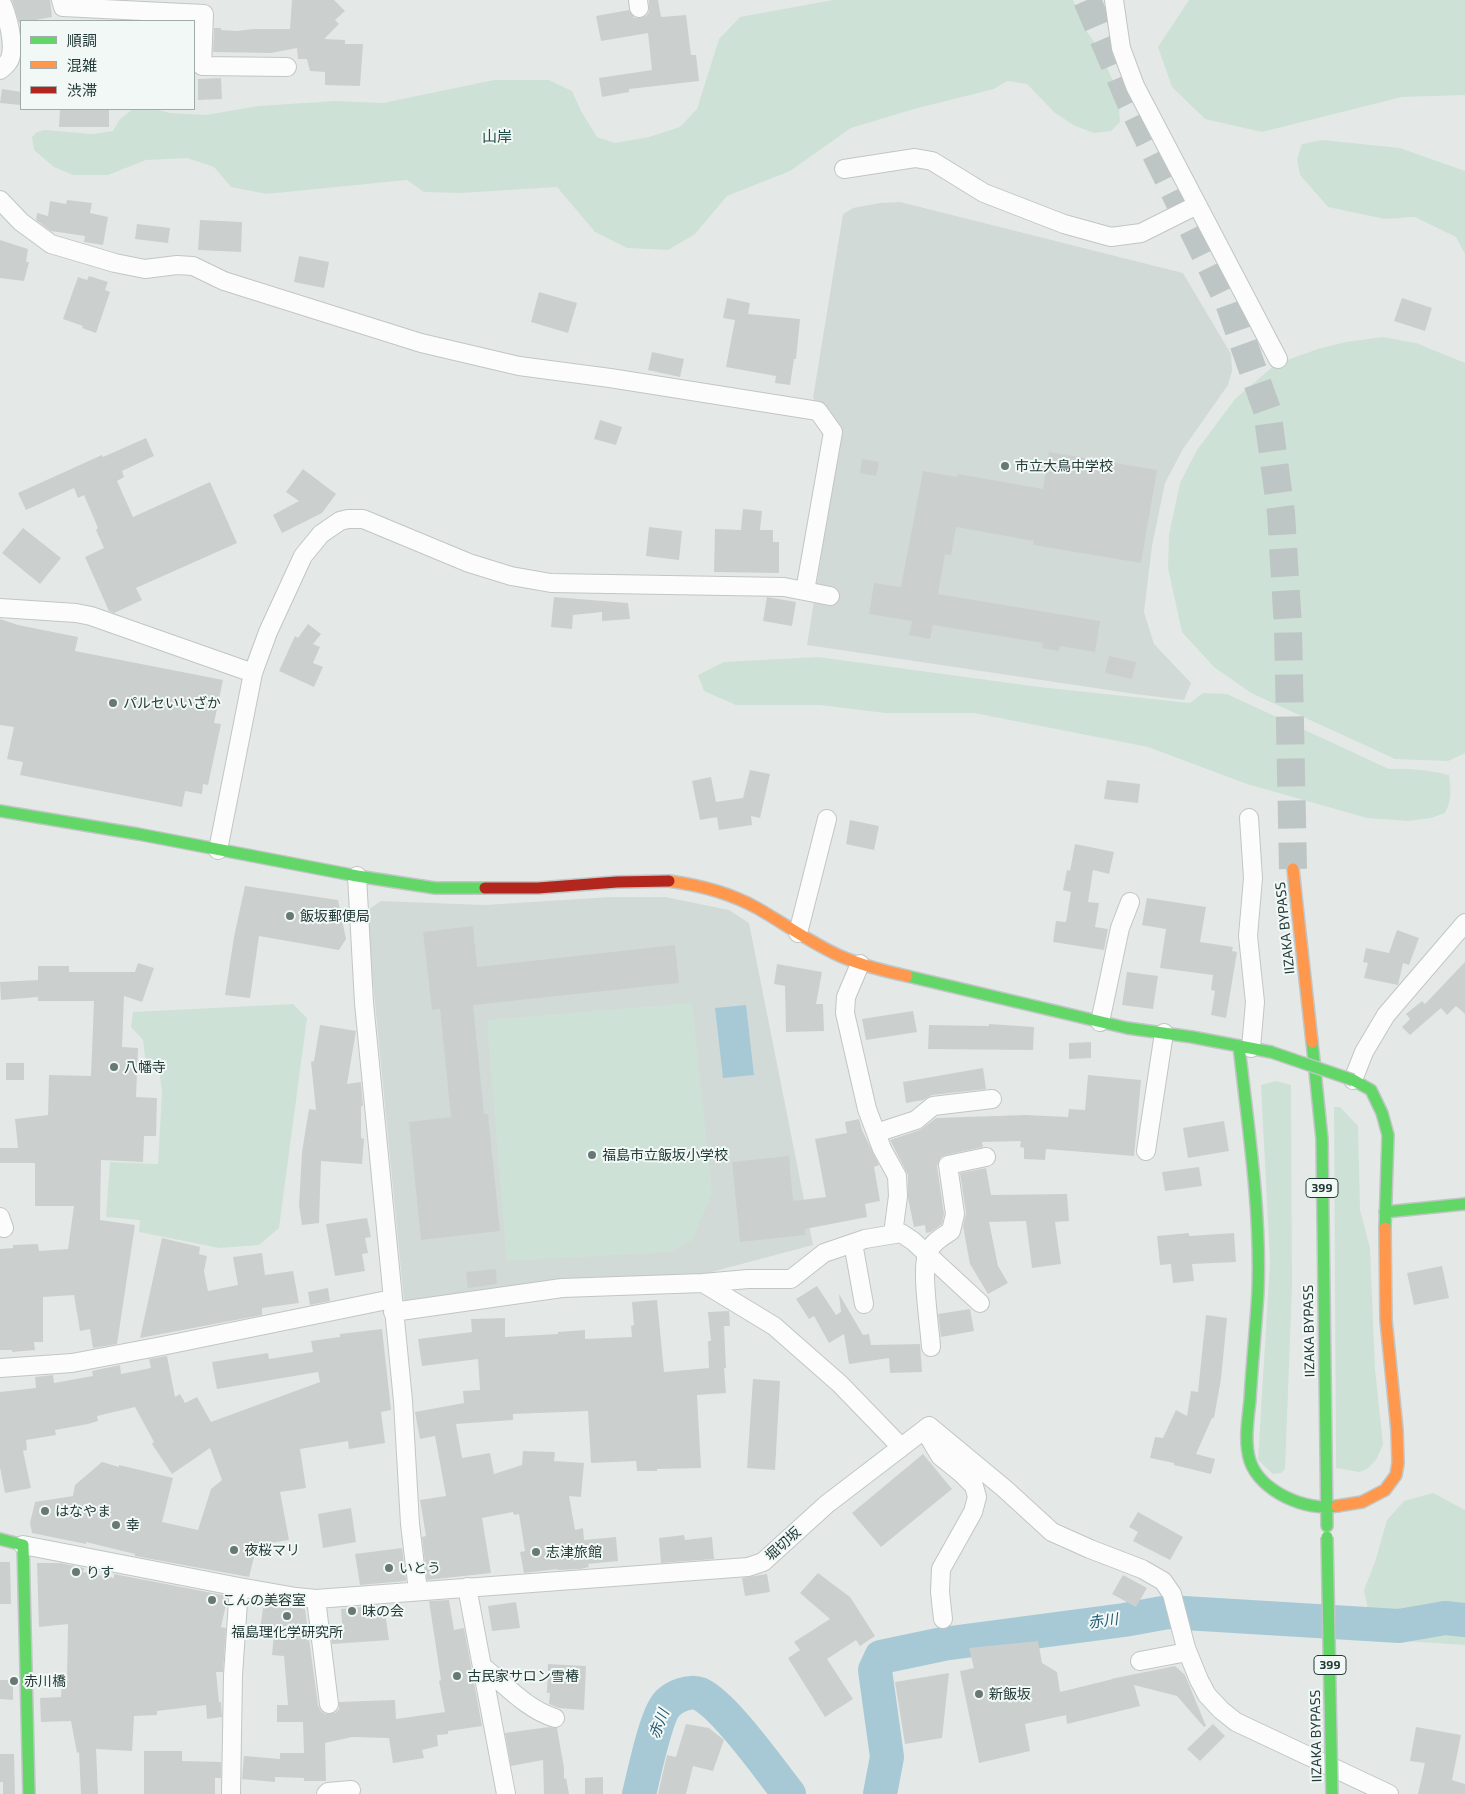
<!DOCTYPE html>
<meta charset="utf-8">
<style>
body{margin:0}
#map{position:relative;width:1465px;height:1794px;overflow:hidden;background:#e4e9e7;font-family:"Exo 2","Noto Sans JP",sans-serif}
canvas{display:block}
.legend{position:absolute;left:20px;top:20px;width:175px;height:90px;box-sizing:border-box;background:#f2f8f6;border:1px solid #9facaa;margin:0;padding:6px 9px;list-style:none;font-size:15px;color:#233b38}
.legend li{display:flex;align-items:center;gap:10px;height:25px}
.legend b{width:25px;border:1px solid #9facaa}
</style>
<div id="map">
<canvas width="1465" height="1794"></canvas>
<ul class="legend">
<li><b style="height:6px;background:#63d668"></b>順調</li>
<li><b style="height:6px;background:#ff974d"></b>混雑</li>
<li><b style="height:6px;background:#b3261e"></b>渋滞</li>
</ul>
</div>
<script>
const ctx = document.querySelector('canvas').getContext('2d');
ctx.lineJoin = 'round';
function fillPath(path, color) { ctx.fillStyle = color; ctx.fill(path, 'evenodd'); }
function stroke(path, color, width, dash) { ctx.strokeStyle = color; ctx.lineWidth = width; ctx.lineCap = dash ? 'butt' : 'round'; ctx.setLineDash(dash || []); ctx.stroke(path); }
function write(font, color, halo, rows, align = 'center') {
  ctx.font = font + ' "Exo 2","Noto Sans JP",sans-serif'; ctx.lineWidth = 4; ctx.setLineDash([]); ctx.textBaseline = 'middle'; ctx.strokeStyle = halo; ctx.fillStyle = color; for (const [text, x, y, turn = 0] of rows) {
    ctx.save(); ctx.translate(x, y); ctx.rotate((+turn || 0) * Math.PI / 180); ctx.textAlign = isNaN(turn) ? turn : align; if (halo) ctx.strokeText(text, 0, 0); ctx.fillText(text, 0, 0); ctx.restore();
  }
}
fillPath(new Path2D(`
 M900 202 1183 273 1231 354 1232 371 1228 385 1183 449 1165 483 1152 546 1144 612 1154 644 1191 683 1184 700 1135 694 807 645 841 431 813 398 843 214 853 208 880 203Z
 M610 897H665L729 910 749 923 813 1245 689 1278 616 1277 544 1282 404 1301 366 911 381 901 485 905Z`), '#d2dad8');
fillPath(new Path2D(`
 M833 0H1073L1087 32 1099 48 1118 93 1120 122 1111 131 1094 133 1075 126 1055 113 1027 84 1007 81 994 89 914 109 851 128 790 171 727 196 695 234 668 250 627 248 595 232 557 187 460 193 424 192 407 180 266 194 231 187 214 167 187 158 146 160 108 175H73L54 167 34 150 32 137 37 132 45 130 92 134 113 131 120 119 133 109H155L170 113 206 115 258 106 335 101 383 103 494 80H549L572 91 581 111 597 137 615 143 649 137 680 127 697 109 719 39 740 17Z
 M1189 0H1465V95L1402 97 1262 132 1205 119 1172 87 1158 47Z
 M1322 140 1400 148 1465 171V254L1456 237 1415 217 1385 219 1328 207 1300 175 1297 159 1302 144Z
 M1383 337 1416 343 1465 363V753L1448 761 1395 759 1251 693 1214 667 1182 632 1168 568 1169 535 1180 483 1197 450 1235 399 1276 364 1318 349 1346 342Z
 M818 657 1039 687 1190 703 1203 693 1227 694 1389 769C1410 768 1428 770 1449 775 1451 790 1452 800 1445 813L1431 818 1408 821 1367 818 1247 784 1148 747 974 713H885L820 705H736L704 691 698 675 724 662Z
 M692 1003 712 1194 692 1240 670 1252 507 1261 487 1020Z
 M293 1004 307 1018 279 1228 259 1245 219 1248 139 1232 140 1220 106 1217 110 1162 158 1164 162 1092 159 1069 145 1057 143 1040 131 1027 133 1012Z
 M1276 1081 1291 1085 1292 1287 1285 1469 1281 1473 1273 1474 1258 1460 1270 1262 1261 1085Z
 M1334 1107H1340L1358 1126 1360 1210 1370 1248 1375 1369 1383 1445 1376 1460 1367 1469 1359 1472 1336 1468Z
 M1433 1493 1465 1510V1645L1374 1639 1364 1590 1375 1562 1387 1520 1404 1501Z`), '#cee1d6');
fillPath(new Path2D(`
 M746 1005 754 1075 723 1078 715 1008Z`), '#a7c9d5');
stroke(new Path2D(`
 M639 1794C644 1775 656 1714 668 1703 675 1696 690 1690 700 1694 725 1706 770 1770 789 1794
 M880 1794 887 1757 875 1670 881 1657 943 1644 1124 1620 1168 1612 1399 1626 1445 1618 1465 1620`), '#a7c9d5', 34);
fillPath(new Path2D(`
 M12 0H50L52 17 19 23Z
 M292 0H334L345 11 335 20 339 24 324 39 345 40V44H363L360 86 325 85V72L310 71 307 59H298L297 48 271 53 213 52 214 28H221V30L237 31 253 29H290Z
 M649 0H658L661 17 686 15 691 55H696L699 81 629 89V92L602 97 599 78 652 70 648 33 601 41 596 16 629 10 634 18H641L646 16 649 12Z
 M221 78 222 99 198 100V79Z
 M2 89 21 92V105L0 103Z
 M60 109H109V127H59Z
 M67 200 92 203 90 213 108 217 103 245 84 242 85 236 51 231 36 220 37 213 48 216 50 201 66 204Z
 M200 220 242 222 241 252 198 250Z
 M137 224 170 228 168 243 135 239Z
 M0 240 28 249 26 262H29L24 281 0 278Z
 M299 256 329 262 324 288 294 282Z
 M89 276 108 282 105 290 110 292 96 333 82 328 83 326 63 319 78 277 87 280Z
 M539 292 577 303 568 333 531 322Z
 M727 298 750 303 748 314 800 319 796 359H794L790 385 775 383 776 376 726 367 735 320 723 318Z
 M1402 298 1432 308 1425 331 1394 321Z
 M652 352 684 359 680 377 648 370Z
 M600 420 622 427 616 445 594 439Z
 M146 438 154 456 122 471 124 477 117 481 133 517 210 482 237 543 136 588 142 600 114 613 109 611 85 557 104 548 96 530 98 528 84 495 78 498 74 488 26 510 18 493 102 455 103 457Z
 M1049 452 1157 470 1141 563 1033 545 1034 541 956 527 951 555 945 554 938 594 1100 621 1095 652 1060 646 1059 651 1042 648 1043 643 933 625 930 639 909 635 912 621 869 614 874 583 901 587 923 471 957 477 958 474 1043 489Z
 M862 459 879 462 876 476 860 473Z
 M303 469 336 494 322 513 282 533 273 515 299 501 286 492Z
 M743 509 762 511 760 530H773V542H779V573L714 572 715 529 741 530Z
 M649 527 682 531 679 560 646 556Z
 M23 528 61 558 40 584 2 553Z
 M554 597 628 603 630 619 602 621V612L573 615 572 629 551 627Z
 M767 597 796 602 792 626 763 621Z
 M0 619 18 625 78 637 75 651 223 680 214 723 221 724 208 785 203 784 202 794 185 791 182 807 20 775 23 762 7 759 14 727 0 725Z
 M308 624 321 634 313 644 320 647 313 663 323 667 314 687 279 671 295 636 298 638Z
 M1109 656 1136 662 1132 679 1105 673Z
 M750 770 770 774 760 818 751 816 752 825 719 830 717 817 700 820 692 781 711 777 716 802 743 798Z
 M1107 780 1140 784 1138 803 1104 799Z
 M850 820 879 826 874 850 846 844Z
 M1075 844 1114 852 1109 874 1093 870 1088 902 1099 903 1095 927 1108 929 1104 950 1053 942 1056 921 1066 922 1071 892 1063 890 1067 870 1070 871Z
 M245 886 338 900 346 939 339 950 259 936 250 998 225 995 234 937Z
 M1147 898 1206 907 1200 942 1233 947 1232 951 1237 952 1226 1018 1211 1015 1215 991 1211 990 1213 975 1160 968 1166 929 1142 925Z
 M473 926 477 967 675 945 679 983 473 1005 484 1114H488L500 1231 421 1240 409 1122 451 1117 440 1009 432 1010 423 932Z
 M1397 930 1419 938 1409 965 1403 963 1398 985 1364 978 1368 963 1363 962 1366 948 1389 953Z
 M1465 962V1014L1456 1006 1447 1015 1441 1008 1410 1035 1402 1027 1410 1019 1406 1014 1422 1001 1425 1004Z
 M138 963 154 968 142 1002 124 996 122 1047 138 1048 136 1097 157 1098 156 1136H144L143 1162 101 1160 100 1220 135 1225 117 1344 93 1348 90 1329 80 1331 74 1295 43 1297V1342H34L35 1350 12 1352V1350H0V1249L13 1248V1245L38 1244 39 1251 68 1249 74 1206H35V1163H0V1148H18L15 1119 48 1115 49 1075 91 1076 94 1001H38V997L1 1000 0 982 38 980V966H69V972H135Z
 M777 964 822 972 816 1004H823L824 1031 786 1032 785 986 774 984Z
 M1127 972 1158 976 1153 1009 1122 1005Z
 M913 1011 917 1032 866 1040 862 1019Z
 M989 1024 1034 1027 1033 1050 928 1049 929 1025 989 1026Z
 M320 1025 356 1031 347 1084 361 1082 363 1106H361V1138L364 1139 362 1164 321 1161 319 1223 302 1225 299 1206 302 1152 309 1109 316 1110 311 1062 314 1061Z
 M1091 1042V1058L1069 1059V1043Z
 M6 1063H24V1080H6Z
 M983 1068 986 1089 932 1095 923 1100 906 1103 903 1082Z
 M1088 1075 1141 1080 1134 1156 1046 1149 1045 1160 1024 1159V1148L1020 1147 1021 1141 982 1142 983 1147 946 1155 941 1157 937 1166 944 1214 942 1224 931 1232 926 1233 925 1225 914 1227 908 1198V1175L890 1140 920 1130 936 1118 1026 1115 1068 1117 1069 1109 1085 1110Z
 M859 1119 862 1130 879 1165 874 1167 880 1201 865 1204 867 1217 805 1229V1235L740 1242 732 1162 789 1156 793 1201 826 1197 815 1139 847 1133 845 1122Z
 M1224 1121 1229 1151 1188 1158 1183 1128Z
 M1199 1167 1202 1186 1165 1191 1162 1172Z
 M986 1168 991 1195 1067 1194 1069 1221 1055 1222 1061 1264 1032 1268 1026 1221 989 1222 998 1266 1008 1283 988 1294 970 1264 963 1226 966 1213 960 1173Z
 M367 1218 371 1237 365 1238 368 1253 362 1254 365 1271 335 1276 326 1224Z
 M1189 1233V1236L1234 1233 1236 1262 1192 1264 1194 1281 1173 1283 1171 1264 1160 1265 1157 1236Z
 M162 1238 200 1247 199 1254 207 1256 204 1271 208 1291 238 1285 233 1257 262 1253 265 1275 293 1271 299 1303 262 1308V1315L140 1338Z
 M1442 1266 1449 1298 1414 1305 1407 1273Z
 M496 1269 497 1284 468 1288 466 1272Z
 M817 1286 836 1315 841 1312 839 1294 863 1335 869 1334 871 1345 920 1344 922 1372 890 1373 889 1358 849 1364 844 1334 829 1343 814 1316 809 1319 796 1299Z
 M328 1288 330 1301 310 1305 308 1292Z
 M657 1300 664 1372 709 1368 708 1341H711L708 1312 729 1311 730 1326H724L726 1368H724L726 1393 697 1395 701 1468 657 1469V1471H637L636 1461 591 1463 588 1411 513 1414V1420L456 1424 462 1458 490 1453 494 1474 522 1465 523 1451 555 1452 554 1461 584 1463 581 1497 569 1496 575 1530 583 1528 584 1540 616 1537 618 1561 588 1564 589 1567 580 1569 557 1570V1569L524 1573 520 1552 525 1551 519 1514 514 1515 513 1512 482 1518 491 1573 427 1580 422 1537 426 1536 420 1500 446 1496 435 1436 420 1439 415 1412 464 1403 463 1391 480 1390 478 1359 422 1366 418 1339 472 1332 471 1319 505 1318V1337L558 1334V1332L585 1330V1339L632 1337 631 1326 634 1325 632 1302Z
 M970 1309 974 1331 941 1337 938 1314Z
 M1206 1315 1227 1318 1221 1379 1214 1418H1212L1196 1454 1215 1459 1211 1474 1174 1465V1463L1150 1458 1155 1437 1163 1438 1176 1410 1187 1416 1191 1391 1198 1392Z
 M382 1329 391 1410 381 1412 385 1443 349 1449 348 1441 300 1449 306 1488 280 1492 289 1540 257 1545 249 1577 135 1556V1554L86 1542V1544L32 1533 30 1523 35 1502 73 1496 75 1485 102 1462 119 1467V1465L173 1478 162 1522 198 1530 211 1489 222 1480 210 1448 172 1474 152 1444 154 1442 135 1407 97 1416 98 1421 88 1424 55 1430 56 1435 26 1440 27 1450 23 1451 31 1488 5 1493 0 1467V1392L36 1388 35 1377 53 1375 54 1383 93 1376 92 1371 120 1365 121 1374 151 1368 149 1359 167 1356 175 1397 180 1394 185 1403 197 1397 211 1422 320 1382 318 1372 217 1389 212 1362 268 1353 269 1359 313 1352 311 1341 340 1337V1334Z
 M753 1379 780 1381 775 1470 747 1468Z
 M923 1454 952 1489 881 1547 852 1513Z
 M351 1508 356 1542 323 1548 318 1514Z
 M1138 1512 1183 1537 1170 1560 1133 1541 1138 1532 1129 1527Z
 M684 1535 685 1540 712 1537 714 1559 661 1563 659 1538Z
 M402 1548 406 1581 360 1585 355 1554Z
 M0 1562H10L11 1604H0Z
 M37 1563H61L84 1568 83 1572 114 1578V1574L228 1596 221 1627 226 1628 223 1672H216L219 1702H221L222 1717 207 1719 206 1705 157 1711V1715L134 1716 132 1751 96 1749 98 1794H81L79 1752 77 1753 71 1721 41 1722 40 1698 61 1697 62 1678H67L68 1624 39 1627Z
 M818 1573 850 1597 875 1636 860 1646 856 1640 827 1659 853 1699 825 1717 788 1658 800 1650 794 1642 830 1619 800 1593Z
 M767 1574 770 1592 745 1596 742 1578Z
 M1123 1575 1147 1588 1136 1607 1112 1594Z
 M449 1600 454 1630 464 1628 482 1726 448 1731V1734L437 1735 438 1746 422 1750 424 1758 393 1763 389 1738 352 1737 325 1743 326 1781H304V1778L275 1777V1782L242 1779 244 1756 280 1759V1753H304L303 1722H277V1705H288L284 1656 272 1655 274 1633 260 1629 264 1602 305 1609 318 1705 321 1711 325 1714 335 1713 339 1709V1702L395 1700 396 1719 445 1712 439 1681 441 1680 429 1601Z
 M516 1602 520 1628 492 1631 488 1606Z
 M384 1605 389 1640 332 1644 331 1630 342 1623 341 1609Z
 M1038 1641 1042 1663 1057 1672 1060 1692 1113 1679H1111L1175 1666 1185 1675 1206 1726 1204 1727 1177 1696 1134 1685 1140 1706 1067 1724 1066 1715 1025 1724 1030 1751 979 1763 960 1671 974 1668 969 1648Z
 M548 1664 586 1666 584 1710 559 1708 549 1704 550 1693H547Z
 M949 1673 942 1738 905 1744 895 1682Z
 M0 1680H13V1700L0 1699Z
 M686 1724 709 1728 724 1740 713 1771 693 1766 686 1794H658L667 1755 676 1757Z
 M1213 1724 1225 1736 1200 1761 1187 1749Z
 M549 1727 557 1728 564 1768V1779L566 1778 569 1794H544L543 1760 511 1766 505 1733Z
 M1416 1727 1461 1735 1452 1780 1465 1784V1794H1418L1425 1763 1410 1761Z
 M144 1751H182V1761L221 1762V1778H215V1794H144Z
 M0 1754H14L15 1794H3V1782H0Z
 M603 1777V1794H585V1778Z`), '#cbd0cf');
stroke(new Path2D(`
 M1087 0 1130 101 1229 303 1267 410 1281 513 1288 627 1293 869`), '#bdc6c4', 28, [28, 14]);
const street = new Path2D(`
 M0 0C7 12 14 41 11 55 10 62 5 66 0 70
 M61 0 63 7 204 14 202 66 287 67
 M638 0 639 8
 M1114 0 1121 48 1135 86 1278 359
 M844 169 915 158 932 161 984 193 1064 224 1111 237 1141 233 1197 205
 M0 200 21 222 51 244 115 263 145 269 177 265 193 266 224 281 421 343 519 366 610 378 818 411 833 432 805 591
 M0 608 76 613 91 616 253 673
 M1249 818 1253 878 1248 936 1255 1002 1251 1048
 M218 850 253 673 268 632 303 556 321 534 340 521 348 519H363L469 563 511 576 551 583 784 587 830 596
 M357 876 364 1003 403 1401 410 1524 418 1591
 M798 933 827 819
 M860 964 846 997 845 1013 867 1109 882 1149 897 1176 898 1196 893 1234
 M1100 1022 1120 928 1130 902
 M1353 1080 1364 1052 1386 1015 1465 923
 M876 1133 916 1120 933 1106 992 1099
 M1146 1151 1164 1033
 M0 1217 4 1228
 M853 1243 864 1304
 M703 1283 748 1279H791L824 1253 865 1239 901 1233 913 1241 980 1303
 M393 1312 562 1288 703 1283 774 1326 840 1384 901 1447
 M931 1347C930 1329 920 1265 928 1252 933 1242 942 1237 951 1231L955 1214 948 1165 986 1157
 M0 1368 72 1363 162 1346 392 1299
 M929 1426 1005 1489 1052 1532 1090 1549 1142 1569 1163 1581 1172 1594 1186 1648 1199 1680 1207 1695 1221 1710 1236 1722 1389 1794
 M23 1545 239 1587 296 1597 316 1599 748 1567 763 1562 827 1504 929 1426 930 1439 940 1456 961 1473 974 1486 977 1497 973 1512 941 1569 940 1592 943 1619
 M467 1587 506 1794
 M316 1599 329 1704
 M1140 1661 1187 1652
 M482 1666C505 1684 526 1709 555 1718
 M231 1794 233 1675 239 1587
 M326 1794 328 1792 351 1790`);
const fast = new Path2D(`
 M0 811 138 834 357 876 435 888H485
 M907 976 1127 1028 1192 1037 1271 1052
 M1312 1042 1322 1139 1327 1526
 M1239 1046C1248 1127 1261 1209 1258 1291 1256 1327 1252 1364 1250 1400 1248 1419 1244 1442 1250 1461 1260 1491 1306 1512 1337 1506
 M1353 1080 1371 1090 1382 1113 1388 1135 1385 1228
 M1385 1212 1465 1204
 M0 1539 23 1545 29 1794`);
const slow = new Path2D(`
 M1293 869 1312 1042
 M669 881C699 885 730 893 757 908 785 924 811 943 840 956 861 965 884 971 907 976
 M1337 1506 1362 1502 1385 1490 1396 1475 1398 1463 1397 1430 1386 1320 1385 1228`);
const jam = new Path2D(`
 M485 888H538L617 882 669 881`);
stroke(street, '#c1c6c4', 20);
stroke(fast, '#c0c6c5', 14);
stroke(slow, '#c0c6c5', 14);
stroke(jam, '#c0c6c5', 14);
stroke(street, '#fbfcfb', 18);
stroke(fast, '#63d668', 11);
stroke(slow, '#ff974d', 11);
stroke(jam, '#b3261e', 11);
const fastBridge = new Path2D(`
 M1271 1052 1353 1080
 M1327 1537 1332 1794`);
stroke(fastBridge, '#c0c6c5', 14, []);
stroke(fastBridge, '#63d668', 11);
for (const [x, y, r, color] of [
 [1005,466,5,"#677875"],
 [113,703,5,"#677875"],
 [290,916,5,"#677875"],
 [114,1067,5,"#677875"],
 [592,1155,5,"#677875"],
 [45,1511,5,"#677875"],
 [116,1525,5,"#677875"],
 [234,1550,5,"#677875"],
 [536,1552,5,"#677875"],
 [389,1568,5,"#677875"],
 [76,1572,5,"#677875"],
 [212,1600,5,"#677875"],
 [352,1611,5,"#677875"],
 [287,1616,5,"#677875"],
 [457,1676,5,"#677875"],
 [14,1681,5,"#677875"],
 [979,1694,5,"#677875"]
]) { const dot = new Path2D(); dot.arc(x, y, r, 0, 2 * Math.PI); ctx.fillStyle = color; ctx.fill(dot); stroke(dot, '#f2f8f6', 2); }
for (const [x, y, w] of [
 [1322,1188,32],
 [1330,1665,32]
]) { const box = new Path2D(); box.roundRect(x - w / 2, y - 9.5, w, 19, 4); ctx.fillStyle = '#f2f8f6'; ctx.fill(box); stroke(box, '#233b38', 1); }
write('bold 12px', '#233b38', null, [
 ["399",1322,1188],
 ["399",1330,1665]
]);
write('14px', '#233b38', '#f2f8f6', [
 ["市立大鳥中学校",1015,466],
 ["パルセいいざか",123,703],
 ["飯坂郵便局",300,916],
 ["八幡寺",124,1067],
 ["福島市立飯坂小学校",602,1155],
 ["はなやま",55,1511],
 ["幸",126,1525],
 ["夜桜マリ",244,1550],
 ["志津旅館",546,1552],
 ["いとう",399,1568],
 ["りす",86,1572],
 ["こんの美容室",222,1600],
 ["味の会",362,1611],
 ["福島理化学研究所",287,1632,"center"],
 ["古民家サロン雪椿",467,1676],
 ["赤川橋",24,1681],
 ["新飯坂",989,1694]
], 'left');
write('14px', '#233b38', '#f2f8f6', [
 ["IIZAKA BYPASS",1285,928,-96],
 ["IIZAKA BYPASS",1309,1331,-91],
 ["堀切坂",783,1544,-42],
 ["IIZAKA BYPASS",1316,1736,-91]
]);
write('15px', '#204c47', '#f2f8f6', [
 ["山岸",497,137]
]);
write('italic 15px', '#215b74', '#f2f8f6', [
 ["赤川",1103,1621,-8],
 ["赤川",659,1724,-69]
]);
</script>
